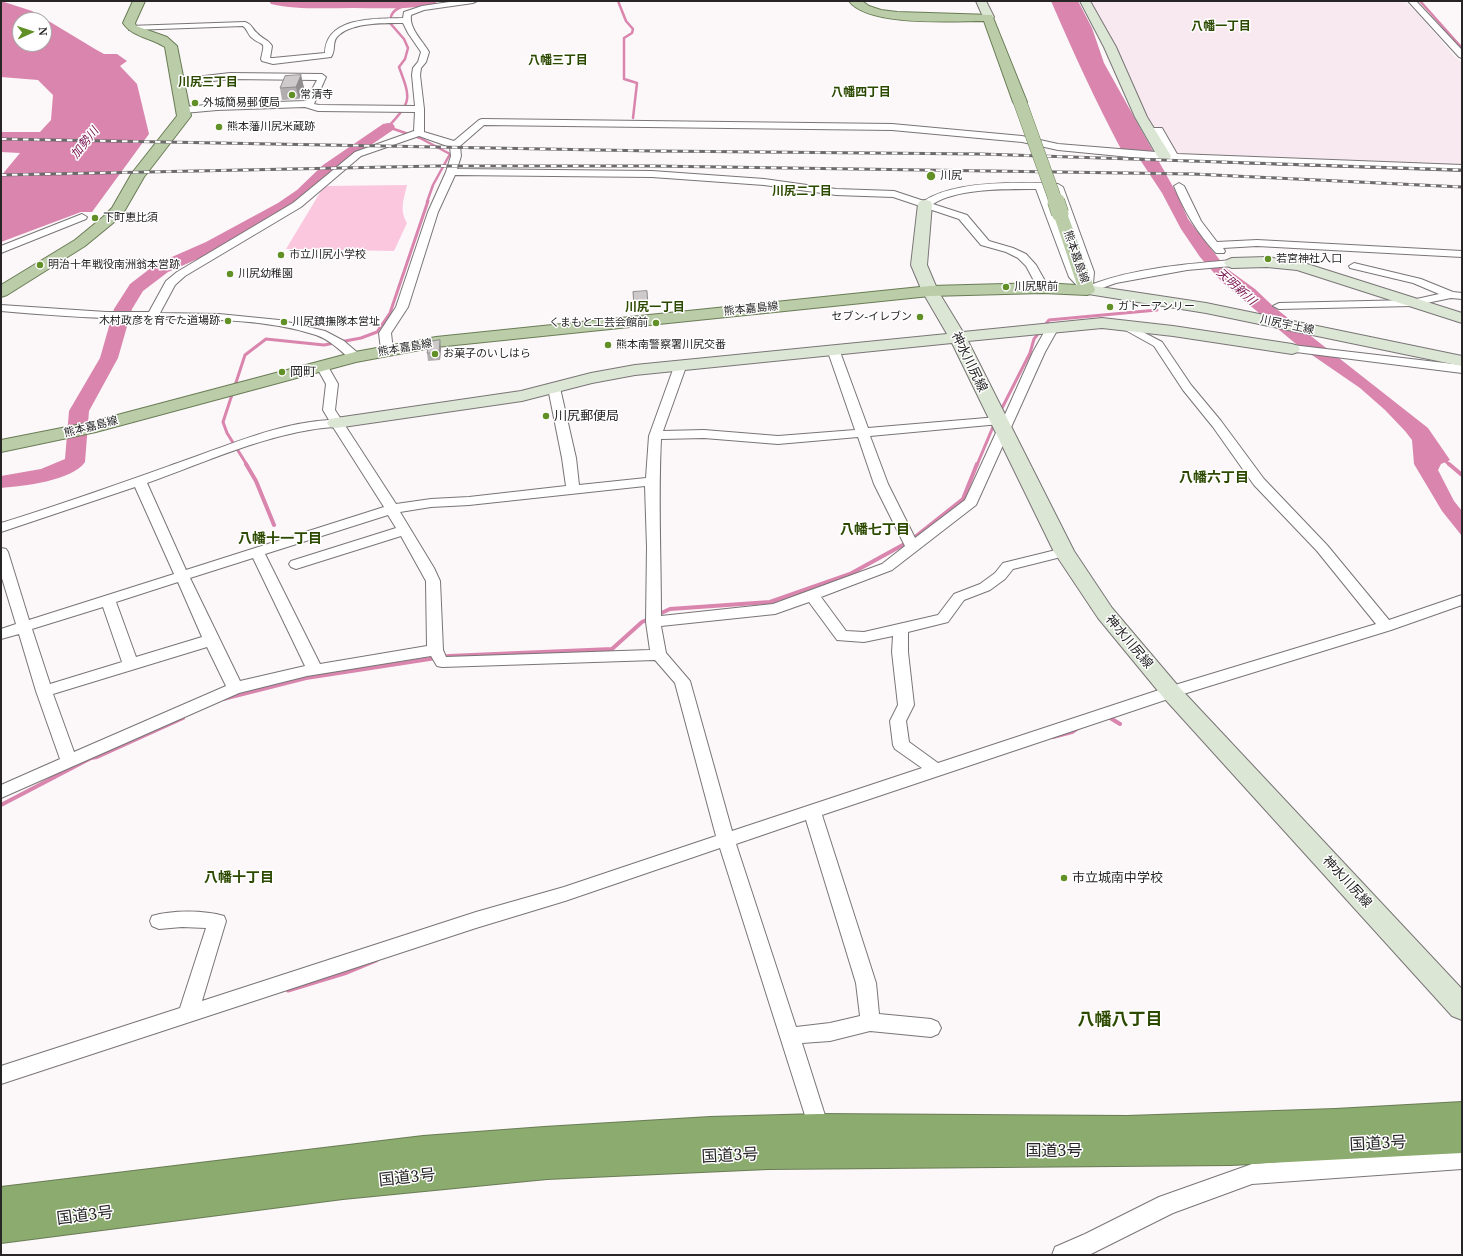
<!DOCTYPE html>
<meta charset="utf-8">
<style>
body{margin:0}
#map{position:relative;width:1463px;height:1256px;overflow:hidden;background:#fcf7f9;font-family:"Noto Serif",serif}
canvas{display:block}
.frame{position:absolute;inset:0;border:2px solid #272526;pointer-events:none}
.north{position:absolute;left:12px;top:12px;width:40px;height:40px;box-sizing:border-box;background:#fff;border:1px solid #a9a8a8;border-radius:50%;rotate:87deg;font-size:11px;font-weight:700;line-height:16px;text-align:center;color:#272526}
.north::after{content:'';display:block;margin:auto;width:14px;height:18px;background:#619026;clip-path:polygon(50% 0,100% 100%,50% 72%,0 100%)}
</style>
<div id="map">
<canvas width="1463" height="1256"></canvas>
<div class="frame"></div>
<div class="north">N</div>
</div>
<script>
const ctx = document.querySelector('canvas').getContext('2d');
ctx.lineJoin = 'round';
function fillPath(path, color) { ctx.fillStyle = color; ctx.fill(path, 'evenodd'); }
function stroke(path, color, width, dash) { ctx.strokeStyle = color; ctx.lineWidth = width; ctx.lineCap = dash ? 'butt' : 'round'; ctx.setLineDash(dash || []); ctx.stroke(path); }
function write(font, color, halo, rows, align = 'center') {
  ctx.font = font + ' "Noto Serif","Noto Sans JP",serif'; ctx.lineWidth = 3; ctx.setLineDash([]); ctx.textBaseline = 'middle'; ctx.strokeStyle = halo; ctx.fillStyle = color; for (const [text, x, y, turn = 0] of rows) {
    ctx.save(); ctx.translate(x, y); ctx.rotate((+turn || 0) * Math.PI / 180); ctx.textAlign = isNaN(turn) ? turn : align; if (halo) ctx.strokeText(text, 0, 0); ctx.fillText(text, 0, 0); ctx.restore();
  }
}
fillPath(new Path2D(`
 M1088 1H1404L1420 16 1455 57 1462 63V165L1163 154Z`), '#f7e9ef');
fillPath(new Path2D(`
 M407 185C404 199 399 210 407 223L394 251 286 249 324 186Z`), '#fac7de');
fillPath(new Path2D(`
 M1 1 32 11 95 49 104 54H117L127 61 120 66 137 84 149 134 92 212H81L1 242V176L20 153 1 152V132H40L51 120 53 95 38 80 1 77ZM20 20H44V44H20Z
 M1051 1H1078L1092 28 1104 63 1177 194 1188 219 1226 268 1255 289 1274 307 1428 428 1450 460 1441 464 1438 470 1454 501 1462 511V536L1442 511 1414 464 1412 440 1405 431 1385 410 1360 388 1296 344 1222 282 1200 257 1181 229 1162 193 1135 152 1122 151C1096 102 1073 52 1051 1Z`), '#d985ad');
stroke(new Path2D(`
 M618 1 626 21 633 29 632 33 624 38V79L637 83 633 118
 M1420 1 1462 48
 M388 127C412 101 411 99 399 67L405 59 408 48 404 39 390 23C390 9 400 7 412 4
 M388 127 420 138 450 154 433 185 427 202`), '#d985ad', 2.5);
stroke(new Path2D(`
 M1000 412 1030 353 1034 339 1049 320 1157 310
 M1443 459 1450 465
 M247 465 227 433 223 422 245 355 266 339 324 345 361 338 377 332 390 313 428 201
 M977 465 995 422`), '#d985ad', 3);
stroke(new Path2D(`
 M246 464 256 481 274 525
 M1449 464 1462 475
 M657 615 670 609 770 602 850 574 910 541 963 499 977 464
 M223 699 306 678 449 656 612 649 642 622 651 618
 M1107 716 1120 724
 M1053 737 1072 732 1078 728
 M1 805 91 758 97 757 183 718`), '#d985ad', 4);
stroke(new Path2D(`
 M288 990 347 972 376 960`), '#d985ad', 5);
fillPath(new Path2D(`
 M269 1H437L435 4C409 10 380 8 353 8 326 8 297 10 271 4Z
 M388 123 393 124 395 127 393 130 333 171 309 196 290 209 218 250 168 272 143 291 132 309 118 358 89 411 85 462C72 481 23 486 1 488V476L41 469 65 459 69 411 100 358 114 309 130 284 156 264 206 242 278 203 297 190 323 165 383 124Z`), '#d985ad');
const street = new Path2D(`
 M456 1H477L473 3 424 10 411 15C409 29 423 41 429 52L426 62 421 68 420 75 424 109V132L454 141 479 120 482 119 892 124 1022 136 1058 144 1168 153 1159 138 1157 143 1154 144 1149 141 1153 128H1162L1177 154 1462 165V171L1236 163 1130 157 1058 150 1022 142 892 130 484 125 460 146 461 156 457 169 652 171 764 179 836 189 894 191 924 201C955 180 1021 182 1058 184L1063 187 1094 272 1093 284C1135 268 1188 264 1232 260L1237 263 1232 266 1187 270 1116 283 1091 292H1083L1069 277 1036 189C1007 189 958 188 933 204L967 215 989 241 1013 248 1026 254 1036 265 1049 288 1043 291 1039 290 1026 266 1018 258 1006 252 981 245 959 219 893 197 836 195 764 185 652 177 455 175 438 212 408 307 391 333 393 350 391 352H383L381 350 379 333 396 307 428 212 446 172 451 156 450 147 419 136 361 156 301 207 185 276 175 285 160 313 219 314 279 320 325 331 344 341 359 354 361 357 359 360H351C340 350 330 340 316 335 252 314 175 321 107 318 72 317 36 314 1 311V305L106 312H149L166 281 177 272 293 203 355 152 414 131 415 112 318 111 305 107 217 110 184 113 180 110 184 107 217 104 306 101 317 80 230 79 178 85 174 82 178 79 230 73 322 74 326 77 314 104 319 105 415 106 412 75 413 68 418 62 421 52 408 33 403 23C385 23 350 22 337 37 332 42 336 51 331 57L273 64 262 61 261 59C266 38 263 48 251 37 248 34 247 29 243 26L132 30H129V26L245 22C252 24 252 29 257 33 262 39 268 39 272 46L270 58H273L325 53C326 16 376 19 403 18L404 12 422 6ZM1046 189 1054 190 1084 272 1083 279 1079 276Z
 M1408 1H1416L1462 50V58L1459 57Z
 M1179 183 1184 186 1201 221 1217 242 1257 240 1462 251V257L1257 246 1223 248 1225 251 1224 253H1216C1198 234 1184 211 1174 186Z
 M82 214 87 217 86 219 1 253V246Z
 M1354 263 1421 279 1453 292 1462 293V299L1451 298 1412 306 1279 309 1273 306 1279 303 1412 300 1439 294 1413 283 1350 268 1349 266Z
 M1122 321 1162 342 1191 385 1221 421 1264 479 1327 545 1389 620 1462 595V605L1391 630 1177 696 822 815 876 983 879 1014 931 1019 938 1022 941 1028 938 1034 931 1037 870 1031 830 1041 802 1043 829 1128 826 1135 819 1138 812 1135 809 1128 720 848 565 901 476 928 1 1084V1066L180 1008 206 928 182 927 159 929 152 926 150 921 152 916C171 910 205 910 224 916L226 921 202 1001 476 912 564 887 716 836 675 683 655 660 442 667 437 666 431 656 307 676 239 693 1 798V785L60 759 36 691 19 634 1 639V629L16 624 1 575V548L6 549 8 552 29 620 174 574 135 487 1 532V523C63 504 124 482 186 460 232 444 279 423 329 420L323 410 326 384 316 366 318 363H326L338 384 335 410 396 504 431 499 469 497 566 486 562 458 548 388 550 385H558L560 388 576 458 579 485 646 478 649 436 675 364 677 361H685L687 364 663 431 704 430 778 436 855 430 827 349 829 347H837L839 349 868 428 998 417 1003 419 1033 352 1047 327 1049 325H1057L1059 327 1045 352 976 505 892 570 821 597 846 631 864 632 938 615 954 594 980 584 995 573 1003 563 1064 548 1069 549 1071 552 1069 555 1013 569 1005 579 990 590 964 600 948 622 908 632V652L914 705 906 721 909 742 938 763 1165 688 1376 624 1317 551 1254 485 1213 427 1183 390 1154 346 1118 326 1116 324 1118 322ZM1000 424 965 500 915 538 888 484 870 436ZM333 427 384 507 186 570 147 483C207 462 269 432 333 427ZM858 437 874 484 905 546 882 564 773 604 661 616C661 557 658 498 661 439L704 438 778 444ZM645 486 647 547 646 622 650 650 446 657 443 650 440 581 434 568 400 512 431 507 469 505ZM388 515 396 528 291 561 289 564 291 567 296 569 401 536 426 581 427 646 320 664 265 554ZM253 558 305 666 240 681 190 578ZM178 582 202 637 136 657 116 602ZM809 602 837 640 864 642 893 636 892 652 898 705 890 721 893 745 895 749 922 768 732 831 690 681 666 653 661 626 775 614ZM103 607 122 662 50 684 32 629ZM207 647 226 686 74 752 53 694ZM806 820 856 983 860 1016 830 1023 796 1027 736 844Z
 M1292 345 1462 365V373L1288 351 1286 349 1288 347Z
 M1462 1149V1169L1252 1184 1173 1213 1089 1255H1052L1055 1247 1085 1234 1159 1197 1252 1164Z`);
const secondary = new Path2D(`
 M976 1H986L994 17 992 19H984Z
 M1080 1H1090L1116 47 1147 117 1171 156 1169 159H1159L1135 117 1104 47Z
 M925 200 930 201 932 204 927 265 938 291 963 332 1102 318 1173 326 1292 344 1298 346 1300 349 1298 352 1292 354 1173 336 1102 328 968 341 1074 551 1112 608 1179 687 1462 989V1020L1452 1016 1163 697 1098 618 1054 552 952 343 635 375 592 383 522 401 336 428 330 427 327 423 330 419 336 418 521 391 591 373 635 365 947 334 922 291 911 265 918 204 920 201Z
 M1267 257 1304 263 1462 313V323L1297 270 1267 267 1232 268 1227 266 1224 263 1227 260 1232 258Z
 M1087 285 1206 303 1462 356V366L1206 313 1082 293 1079 290 1082 287Z`);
const primary = new Path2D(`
 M133 1H145L135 23 136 26 167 37 177 46 191 116 144 177 125 210 113 223 85 246 7 295 1 297V285L75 240 103 217 112 208 132 173 177 116 165 47C152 38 132 37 123 23Z
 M849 1H862L869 6 881 10 897 12 992 15 1027 102 1025 105H1015L1013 102 984 21C954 21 868 27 849 1Z
 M1060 209 1065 210 1067 213 1095 290 1093 293 1087 295 1043 293 930 296 436 347 356 362 96 432 1 452V440L87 423 355 352 436 337 930 286 1043 283 1077 285 1053 213 1055 210Z`);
const highway = new Path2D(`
 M1462 1102V1153L1231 1165 768 1169 547 1179 343 1199 1 1243V1187L423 1136 544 1127 710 1117 819 1114 1127 1116 1335 1109Z`);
stroke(street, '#797577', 2);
stroke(secondary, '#797577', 2);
stroke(primary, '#697c55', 2);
stroke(highway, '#697c55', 2);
fillPath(street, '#fff');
fillPath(secondary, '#dce6d4');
fillPath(primary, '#bacda8');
fillPath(highway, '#8cab6e');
const rail = new Path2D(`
 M1 139 654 151 981 154 1462 170
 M1 175 437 166H653L1193 174 1462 187`);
stroke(rail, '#6d6a6c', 3);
stroke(rail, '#fff', 2, [5.5]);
const primaryBridgeFar1 = new Path2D(`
 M1020 102 1056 202`);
const primaryBridge = new Path2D(`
 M1056 201 1060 213`);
stroke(primaryBridgeFar1, '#697c55', 14, []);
stroke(primaryBridge, '#697c55', 18, []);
stroke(primaryBridgeFar1, '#bacda8', 13);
stroke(primaryBridge, '#bacda8', 17);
fillPath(new Path2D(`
 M301 75 304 88 299 99 282 100 280 88Z
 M633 292 648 305 649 312 634 313Z
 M441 348 440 360 428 361 427 353Z`), '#b1adaf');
fillPath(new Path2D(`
 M301 75 304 88 299 99 296 87Z
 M440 340 441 348 440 360 439 353Z`), '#908d8e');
const building = new Path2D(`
 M301 75 296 87 280 88 285 76Z
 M647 291 648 305 634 306 633 292Z
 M440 340 439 353H427L429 342Z`);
fillPath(building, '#cec9cb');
stroke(building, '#908d8e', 1);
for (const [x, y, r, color] of [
 [292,95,4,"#619026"],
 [195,103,4,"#619026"],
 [219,127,4,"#619026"],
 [931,176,5,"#619026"],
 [95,218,4,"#619026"],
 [281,255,4,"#619026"],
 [1268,259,4,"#619026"],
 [40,265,4,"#619026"],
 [230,274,4,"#619026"],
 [1006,287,4,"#619026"],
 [1110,307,4,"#619026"],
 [920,317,4,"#619026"],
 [228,321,4,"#619026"],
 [284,322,4,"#619026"],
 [656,323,4,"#619026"],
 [608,345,4,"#619026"],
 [435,354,4,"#619026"],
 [282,372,4,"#619026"],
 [546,416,4,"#619026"],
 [1064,878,4,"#619026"]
]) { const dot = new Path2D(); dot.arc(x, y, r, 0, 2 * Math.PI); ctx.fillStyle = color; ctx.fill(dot); stroke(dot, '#fff', 1.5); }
write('11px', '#272526', '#fff', [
 ["常清寺",300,95],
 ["外城簡易郵便局",203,103],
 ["熊本藩川尻米蔵跡",227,127],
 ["川尻",940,176],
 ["下町恵比須",103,218],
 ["市立川尻小学校",289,255],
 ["若宮神社入口",1276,259],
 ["明治十年戦役南洲翁本営跡",48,265],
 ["川尻幼稚園",238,274],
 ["川尻駅前",1014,287],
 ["ガトーアンリー",1118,307],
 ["セブン-イレブン",912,317,"right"],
 ["木村政彦を育てた道場跡",220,321,"right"],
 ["川尻鎮撫隊本営址",292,322],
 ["くまもと工芸会館前",648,323,"right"],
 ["熊本南警察署川尻交番",616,345],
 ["お菓子のいしはら",443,354]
], 'left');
write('11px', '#272526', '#fff', [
 ["熊本嘉島線",1076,257,71],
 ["熊本嘉島線",751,309,-6],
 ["川尻宇土線",1287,325,12],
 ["熊本嘉島線",405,348,-10],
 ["熊本嘉島線",91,427,-14]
]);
write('bold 12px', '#2c4900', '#fff', [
 ["八幡一丁目",1221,27],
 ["八幡三丁目",558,61],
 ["川尻三丁目",208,83],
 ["八幡四丁目",861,93],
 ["川尻二丁目",802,192],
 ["川尻一丁目",655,308]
]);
write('italic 12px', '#78134f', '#fff', [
 ["加勢川",85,143,-52],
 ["天明新川",1236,287,42]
]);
write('13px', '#272526', '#fff', [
 ["神水川尻線",969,362,64],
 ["神水川尻線",1129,642,50],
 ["神水川尻線",1347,882,47]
]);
write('13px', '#272526', '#fff', [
 ["岡町",290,372],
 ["川尻郵便局",554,416],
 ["市立城南中学校",1072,878]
], 'left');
write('bold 14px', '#2c4900', '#fff', [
 ["八幡六丁目",1214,478],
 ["八幡七丁目",875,530],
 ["八幡十一丁目",280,539],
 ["八幡十丁目",239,878]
]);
write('16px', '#272526', '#fff', [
 ["国道3号",1378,1144,-3],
 ["国道3号",1054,1151],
 ["国道3号",730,1156,-3],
 ["国道3号",407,1178,-6],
 ["国道3号",85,1216,-7]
]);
write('bold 17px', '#2c4900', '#fff', [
 ["八幡八丁目",1120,1020]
]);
</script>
